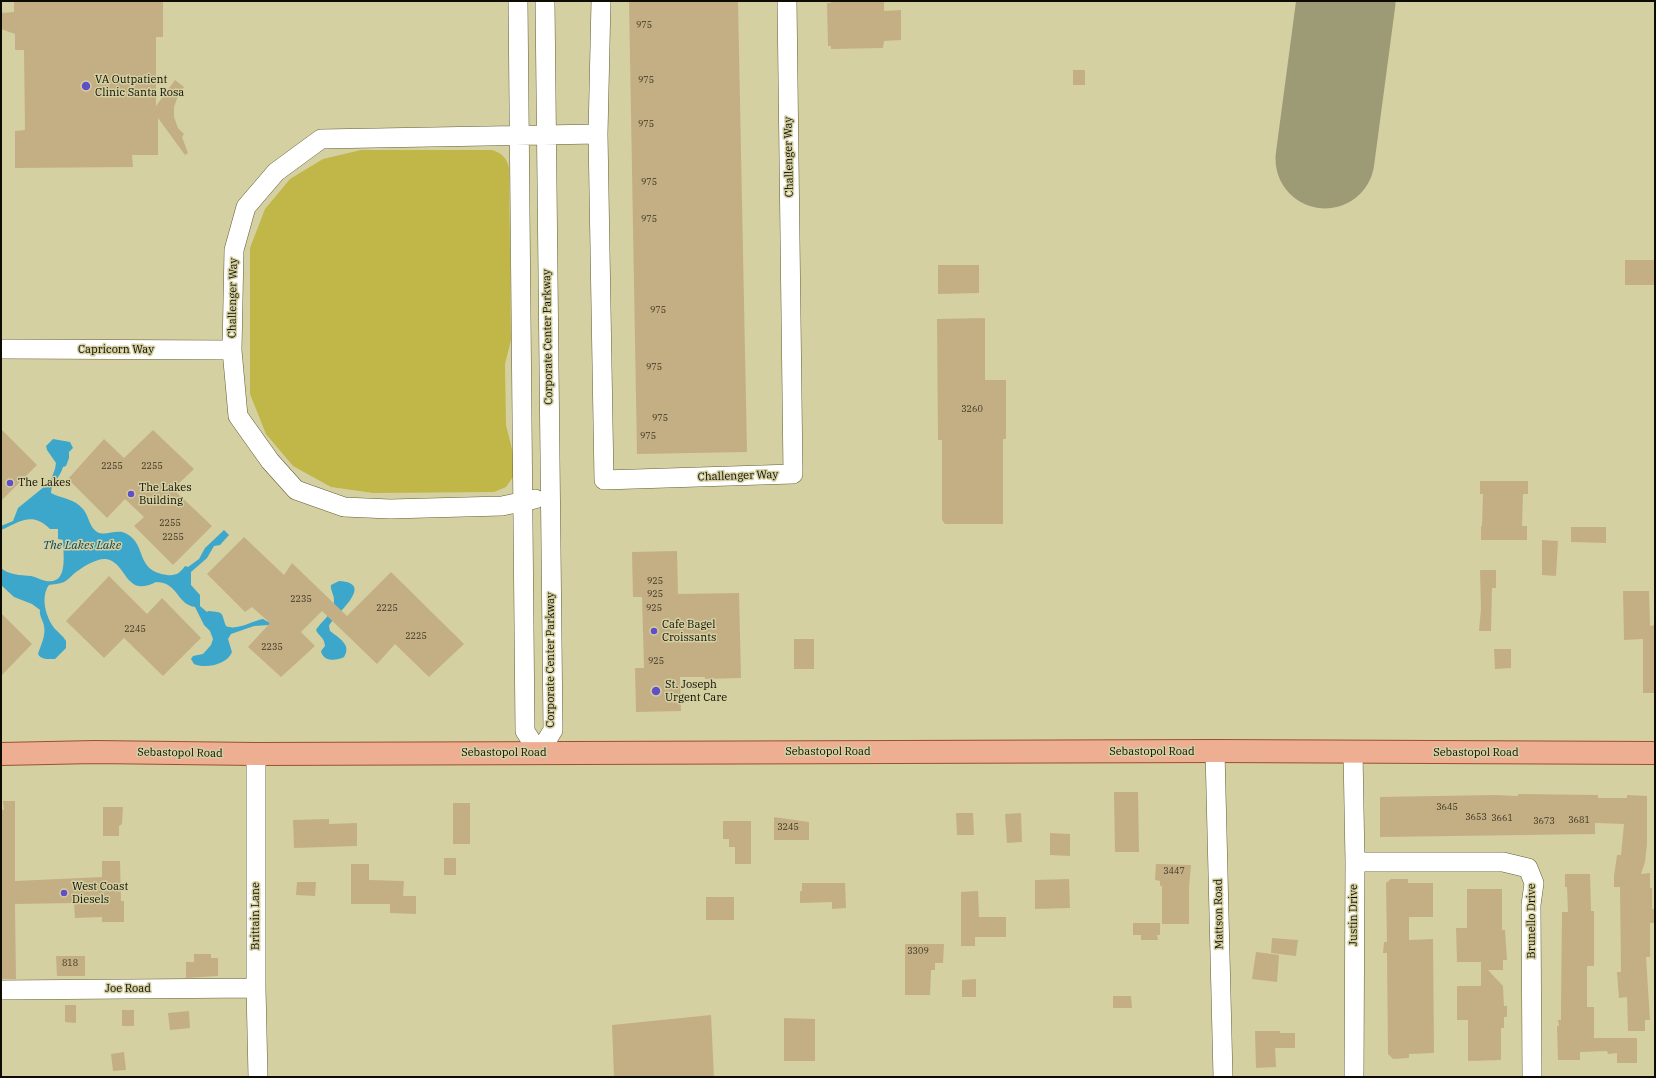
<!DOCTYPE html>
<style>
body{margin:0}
#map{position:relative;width:1656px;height:1078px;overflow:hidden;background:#d4d0a2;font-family:"IBM Plex Serif",serif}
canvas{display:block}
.frame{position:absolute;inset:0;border:2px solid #0e0c01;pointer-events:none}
</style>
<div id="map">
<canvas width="1656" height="1078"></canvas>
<div class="frame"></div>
</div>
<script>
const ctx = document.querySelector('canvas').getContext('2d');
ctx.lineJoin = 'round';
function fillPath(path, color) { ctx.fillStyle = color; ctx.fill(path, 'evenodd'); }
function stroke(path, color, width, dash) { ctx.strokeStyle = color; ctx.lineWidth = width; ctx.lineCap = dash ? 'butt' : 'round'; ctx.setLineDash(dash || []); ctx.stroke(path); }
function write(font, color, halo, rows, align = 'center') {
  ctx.font = font + ' "IBM Plex Serif",serif'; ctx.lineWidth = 3; ctx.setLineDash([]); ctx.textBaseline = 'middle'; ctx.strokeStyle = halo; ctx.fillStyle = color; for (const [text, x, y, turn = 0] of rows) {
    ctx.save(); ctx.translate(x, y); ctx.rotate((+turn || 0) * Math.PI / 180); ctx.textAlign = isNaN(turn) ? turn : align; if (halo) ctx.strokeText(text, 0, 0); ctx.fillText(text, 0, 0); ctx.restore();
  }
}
fillPath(new Path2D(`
 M361 150H492C502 153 507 158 509 168L511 340 505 364 506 425 513 453V477L506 487 494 492 373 493 331 487 293 466 266 434 250 394V248L265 209 290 179 323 159Z`), '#c1b648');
fillPath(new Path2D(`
 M53 439 70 442 73 448 69 452V458L66 466 63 467C60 478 51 483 51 493 62 499 74 498 83 509 89 516 89 527 97 532 106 537 117 528 127 534 147 545 135 571 167 575 176 576 180 573 185 566L188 567 199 559 205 548 224 530 229 535 220 545 214 546 207 558 191 572V585L200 595V606L207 612 208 611C225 612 221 613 226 626 237 631 252 621 263 619L270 623 269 625 254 626 231 634 228 639 232 652C227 665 205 669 194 664L191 659 193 656 203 654 211 645 213 639 210 631 204 625 195 607C181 605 179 592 168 585 165 583 160 582 156 582 124 598 128 563 106 559 96 558 83 567 76 572 72 575 68 580 64 582 59 584 53 584 49 585 40 597 46 618 55 629 59 633 63 636 66 641V648L55 659C49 659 41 660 38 654 41 645 46 635 44 626 43 620 39 616 40 610L32 604 14 597 1 585V568C8 575 21 575 31 576 36 577 41 580 46 581 69 585 63 554 63 540L58 539V529H50C32 511 20 522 1 530V526L13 521 18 508 50 482 55 469 56 463 47 450 46 446Z
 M339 581C377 583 334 615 329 626L330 631C339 638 352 645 344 657 336 661 323 662 321 651L325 646C324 636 319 637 316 630 322 620 334 614 334 600 334 594 330 590 331 585Z`), '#3ca7ca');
stroke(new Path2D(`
 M1325 159 1346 1`), '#9d9a76', 99);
fillPath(new Path2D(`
 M14 1H163V37H156V106L175 80 184 87 178 96 174 107V117L178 128 184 134 182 137 188 153 185 155 158 118V155H132L133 167 15 168V131L25 130 24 50H15V34L1 29V13L14 12Z
 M629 1H738L747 452 637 454Z
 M830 1H881L884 2V11L901 10V40L884 41 883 48 831 49V46H828L827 3H831Z
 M1073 70H1085V85H1073Z
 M1625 260H1655V285H1625Z
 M938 265H979V293L938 294Z
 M985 318V380H1006V439H1003V524H945L942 520V440H938L937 319Z
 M1 429 37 465 1 501Z
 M153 430 194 469 173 489 212 526 173 565 134 526 144 517 125 499 107 518 68 479 104 439 124 458Z
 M1480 481H1528V494H1523L1522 526H1527V540H1481V526H1482L1483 494H1480Z
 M1571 527H1606V543L1571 542Z
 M244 537 284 575 292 563 347 616 391 572 464 644 429 677 395 644 377 664 322 611 301 632 315 646 281 677 248 647 270 623 252 607 245 612 207 574Z
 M1542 540 1558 541 1556 576 1542 575Z
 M677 551 678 594 739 593 741 678 705 679V677H680L681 711 636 712 635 668H644L642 597H633L632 552Z
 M1480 570H1496V588H1492L1491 631H1479L1481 609Z
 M109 576 147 614 162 598 201 638 163 676 124 638 104 658 66 621Z
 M1623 591H1649L1650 626 1655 625V693H1643V639L1624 640Z
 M1 613 32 644 1 676Z
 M794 639H814V669H794Z
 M1494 649H1511V668L1495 669Z
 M1114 792H1138L1139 852H1115Z
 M1518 794 1598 795V798H1627V795L1647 796V844L1645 862 1641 874 1650 873V888H1652V909H1654V923H1650V957H1646L1650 1020H1645V1031H1628L1627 997 1619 998 1617 972H1621L1620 887H1614V876L1617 855H1621L1624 824 1595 823V834L1380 837V797L1496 795 1518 796Z
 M3 801H15V881L102 877V861H120L121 901H124V922H102V917L75 918 74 903 15 904 16 979H1V810H4Z
 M453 803H470V844H453Z
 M103 807H123L122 824 119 826V836H103Z
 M956 813H973L974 835H957Z
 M1021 813 1022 842 1007 843 1005 814Z
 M774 817 809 822V840H774Z
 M329 819V824L357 823V846L294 848 293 820Z
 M723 821H751V864H735V847H729V839H723Z
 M1050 833 1070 834V856L1050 855Z
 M444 858H456V875H444Z
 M351 864H369V880L404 881 403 896H416V914L390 913V904H351Z
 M1156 864 1191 865 1189 887V924H1162V886H1160V881L1155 880Z
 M1565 874H1590L1591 911H1594V966H1587V1007H1594V1038H1637V1063H1617V1053L1608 1054 1607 1051 1580 1052V1060H1558L1557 1026H1559L1558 1020H1561V1007L1562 912H1568L1567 887H1565Z
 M1069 879 1070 908 1035 909V880Z
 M1391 879H1408V883H1433V917H1409V940L1433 939 1434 1053 1409 1054V1058L1393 1059 1388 1054 1387 953H1383L1384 942H1387L1386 883Z
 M297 882H316L315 896 296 895Z
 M802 883H845L846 908 832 909V902L800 903V891H802Z
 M1467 889H1502V930H1505L1507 960H1503V970H1488L1503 986 1504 1006H1507V1017H1504V1028H1501V1060L1468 1061V1020H1457V986H1481V962H1457L1456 928H1467Z
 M978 891 979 917H1006V937H975V946H961V892Z
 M706 897H734V920H706Z
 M1133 923H1160V935H1157L1158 940H1141V935H1133Z
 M1272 938 1298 940 1296 956 1271 953Z
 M905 944H944L943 963H935V970H931L930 995H905Z
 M1256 952 1279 955 1277 982 1252 979Z
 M194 954H211V958H218V976L186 978V962H194Z
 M56 956H85V976H57Z
 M976 979V997H962V980Z
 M1113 996H1131L1132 1008H1113Z
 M65 1005H76V1023L65 1022Z
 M122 1010H134V1026H122Z
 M189 1011 190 1028 170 1030 168 1013Z
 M711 1015 714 1077H614L612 1025Z
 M784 1018 815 1019V1061H784Z
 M1255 1031H1280V1033H1295V1048H1275L1276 1067 1256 1068Z
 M124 1052 126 1070 113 1071 111 1054Z`), '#c4af85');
const minor = new Path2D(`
 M518 1 525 731 539 753 553 730 545 1
 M601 1 598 134 604 480 793 474 787 1
 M1 349 232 350
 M535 499 502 506 390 509 344 507 296 490 270 461 238 416 232 350 234 250 246 207 276 172 321 139 598 134
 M1215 751 1223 1077
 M1353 752 1355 862 1354 1077
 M256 754V988L258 1077
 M1355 862H1503L1528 868 1534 883 1531 905 1532 1077
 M1 990 256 988`);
const major = new Path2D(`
 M1 754 95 752 256 754 1215 751 1655 753`);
stroke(minor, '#625e34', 20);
stroke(major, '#98522f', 24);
stroke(minor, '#fff', 19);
stroke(major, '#eeae91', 22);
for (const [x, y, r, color] of [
 [86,86,5,"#5f4fc8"],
 [10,483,4,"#5f4fc8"],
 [131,494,4,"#5f4fc8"],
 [654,631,4,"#5f4fc8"],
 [656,691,5,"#5f4fc8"],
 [64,893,4,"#5f4fc8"]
]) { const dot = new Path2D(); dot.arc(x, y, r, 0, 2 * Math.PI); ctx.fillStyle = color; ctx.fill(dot); stroke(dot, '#d4d0a2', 1.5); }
write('9px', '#3c3522', null, [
 ["975",644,25],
 ["975",646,80],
 ["975",646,124],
 ["975",649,182],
 ["975",649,219],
 ["975",658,310],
 ["975",654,367],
 ["3260",972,409],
 ["975",660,418],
 ["975",648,436],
 ["2255",112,466],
 ["2255",152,466],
 ["2255",170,523],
 ["2255",173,537],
 ["925",655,581],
 ["925",655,594],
 ["2235",301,599],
 ["2225",387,608],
 ["925",654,608],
 ["2245",135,629],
 ["2225",416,636],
 ["2235",272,647],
 ["925",656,661],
 ["3645",1447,807],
 ["3653",1476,817],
 ["3661",1502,818],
 ["3681",1579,820],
 ["3673",1544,821],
 ["3245",788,827],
 ["3447",1174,871],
 ["3309",918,951],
 ["818",70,963]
]);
write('11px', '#0e0c01', '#d4d0a2', [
 ["VA Outpatient",95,80],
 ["Clinic Santa Rosa",95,93],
 ["The Lakes",18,483],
 ["The Lakes",139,488],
 ["Building",139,501],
 ["Cafe Bagel",662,625],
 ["Croissants",662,638],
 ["St. Joseph",665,685],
 ["Urgent Care",665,698],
 ["West Coast",72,887],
 ["Diesels",72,900]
], 'left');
write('11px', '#0e0c01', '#d4d0a2', [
 ["Challenger Way",789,157,-91],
 ["Challenger Way",233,298,-89],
 ["Corporate Center Parkway",548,337,-91],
 ["Capricorn Way",116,350],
 ["Challenger Way",738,476,-2],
 ["Corporate Center Parkway",551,660,-90],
 ["Sebastopol Road",828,752],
 ["Sebastopol Road",1152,752],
 ["Sebastopol Road",180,753,1],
 ["Sebastopol Road",504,753],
 ["Sebastopol Road",1476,753],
 ["Mattson Road",1219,914,-91],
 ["Justin Drive",1354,915,-90],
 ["Brittain Lane",256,916,-90],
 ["Brunello Drive",1532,921,-90],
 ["Joe Road",128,989]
]);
write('italic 12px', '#064659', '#d4d0a2', [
 ["The Lakes Lake",82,546]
]);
</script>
